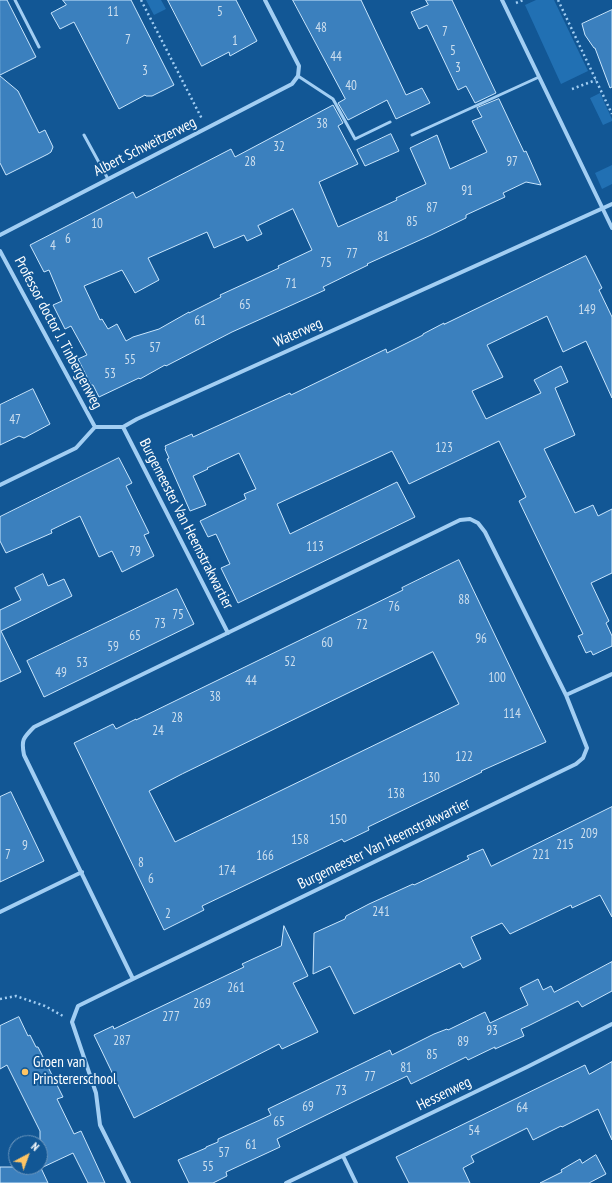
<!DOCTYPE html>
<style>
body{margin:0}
#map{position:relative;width:612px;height:1183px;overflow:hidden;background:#125795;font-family:"PT Sans Narrow",sans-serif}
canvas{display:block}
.north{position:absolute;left:8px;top:1135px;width:40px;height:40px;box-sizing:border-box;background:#125795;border:1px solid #719abf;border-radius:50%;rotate:41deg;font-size:11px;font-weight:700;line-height:16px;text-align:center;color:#fff}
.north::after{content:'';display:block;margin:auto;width:14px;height:18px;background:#ffc564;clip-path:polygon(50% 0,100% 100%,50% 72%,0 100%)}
</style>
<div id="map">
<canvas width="612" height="1183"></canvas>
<div class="north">N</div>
</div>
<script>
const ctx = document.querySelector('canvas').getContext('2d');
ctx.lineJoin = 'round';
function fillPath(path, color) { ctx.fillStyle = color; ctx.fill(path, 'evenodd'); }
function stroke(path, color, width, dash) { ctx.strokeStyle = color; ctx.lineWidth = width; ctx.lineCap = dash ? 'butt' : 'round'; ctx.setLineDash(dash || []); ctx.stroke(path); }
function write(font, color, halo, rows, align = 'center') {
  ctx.font = font + ' "PT Sans Narrow",sans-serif'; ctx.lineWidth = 4; ctx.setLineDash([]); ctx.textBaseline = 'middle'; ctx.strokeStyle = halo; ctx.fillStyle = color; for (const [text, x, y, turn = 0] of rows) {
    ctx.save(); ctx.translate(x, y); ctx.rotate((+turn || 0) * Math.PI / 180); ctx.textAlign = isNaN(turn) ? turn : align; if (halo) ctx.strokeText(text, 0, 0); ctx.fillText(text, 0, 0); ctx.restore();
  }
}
fillPath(new Path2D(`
 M146 0H161L166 9 154 15Z
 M536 0H554L588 71 561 84 525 5Z
 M600 93 612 119V121L603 125 590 98Z
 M612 165V184L602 189 595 173Z`), '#2170b3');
const building = new Path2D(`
 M0 0H7L36 57 0 75Z
 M63 0H131L174 85 152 96H146L145 95 119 109 74 22 60 29 51 13 66 5Z
 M168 0H236L257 41 230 56 229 52 202 66Z
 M293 0H361L406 95 422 88 430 103 396 119 387 100 348 120 338 103 345 99Z
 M426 0H452L496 93 475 103 466 86 458 90 427 25 419 29 411 12 428 5Z
 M612 10V87L610 88 595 48H594L585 35 582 24Z
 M0 76 18 91 39 133 45 130 53 147 51 152 48 154 6 175 0 163Z
 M499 99 524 152 526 151 541 185 526 182 503 193 505 197 466 215V218L431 235 367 264 368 265 323 287 325 290 232 332 166 366 165 365 140 379 139 378 99 397 93 385H91L78 359 87 355 71 326 65 329 53 305 62 301 49 270 44 272 30 245 133 192 136 198 231 149 235 157 333 105 343 123 338 126 358 164 319 182 338 227 397 200 396 198 426 184 410 148 437 135 450 169 487 152 472 121 482 117 477 108ZM293 209 312 250 278 266 279 268 220 295 221 297 189 313V312L159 329 133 337 126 341 117 324 108 329 102 319 100 320 84 286 122 270 135 293 159 280 148 258 207 232 214 248 244 235 247 241 262 234 258 226Z
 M391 134 399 151 365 166 357 150Z
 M586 256 602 288 599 290 612 317V398L586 341 563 352 547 316 487 345 503 377 472 391 486 419 541 393 534 380 561 366 568 382 555 388 575 435 544 449 575 513 593 505 598 516 612 509V573L591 583 609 621 606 623 612 636V646L593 655 591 651 586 653 578 636 583 634 519 501 526 497 499 441 409 484 392 451 277 504 290 534 397 482 415 517 238 603 221 568 230 564 216 534 208 537 200 521 246 499 244 494 256 489 239 453 207 468 208 469 193 476 206 505 190 511 167 459 169 458 165 449 166 448 165 446 192 434 193 437 290 393 291 395 386 349 387 353 423 335V334L444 323V324Z
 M33 389 50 424 24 438 19 436 0 445V405Z
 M119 458 132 483 126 486 149 533 144 535 154 556 122 572 112 551 99 557 80 516 51 530 52 533 6 553 0 541V517Z
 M459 560 546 742 481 771 482 772 368 827 369 830 344 842 342 839 202 906 204 910 164 930 74 743 113 724 116 729 136 719V720L403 590 402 588ZM433 652 459 704 175 842 149 791 182 774Z
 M43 574 48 586 64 579 72 596 1 631 21 672 0 682V610L21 600 15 588Z
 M177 589 194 624 44 697 27 661Z
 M11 792 44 861 0 882V797Z
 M612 807V917L600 895 572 908 571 905 510 934 502 923 471 937 481 959 463 968 460 963 354 1014 330 966 313 974 314 933 345 919 346 916 369 904 413 884 414 885 469 859 467 856 483 849 491 866Z
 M284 926 308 976 293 983 318 1032 282 1049 279 1044 134 1118 94 1035 113 1026 114 1029 244 967 242 964 281 946Z
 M612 962V991L582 1007 578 1001 528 1026 521 1029 524 1036 495 1049V1047L468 1060 466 1057 411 1084 407 1076 359 1099 277 1139 280 1147 226 1172 227 1176 213 1183H189L178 1160 206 1148V1147L218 1142V1139L271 1115 268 1109 390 1050 392 1055 434 1034 447 1029 448 1030 485 1012 490 1023 528 1005 520 988 538 979 543 990 551 986 554 992Z
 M19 1017 28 1036 30 1035 36 1047H38L63 1097 57 1099 74 1134 81 1131 105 1183H88L73 1153 41 1168 48 1183H0V1167H40V1131L7 1065 0 1069V1026Z
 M612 1062V1140L598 1109 562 1127 561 1126 533 1140 527 1128 471 1156 474 1162 463 1168 470 1183H409L396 1157 585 1065 589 1074Z
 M596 1155 606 1174 589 1183H540L562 1172 561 1170 580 1159 582 1163Z`);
fillPath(building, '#3b80be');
stroke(building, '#cae6fd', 1);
stroke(new Path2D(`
 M141 0 202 119
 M558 0 612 114
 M516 3 523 0
 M572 89 596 80
 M0 999 16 996 45 1006 63 1016`), '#a2cef3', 2.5, [2, 3]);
stroke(new Path2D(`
 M15 0 39 47
 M298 76 333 99 355 139 390 122
 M84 135 108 179
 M412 135 539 77`), '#a2cef3', 3);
stroke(new Path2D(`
 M502 0 612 228
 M0 235 292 84 298 76 299 66 265 0
 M0 251 95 427
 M123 427 228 633
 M0 485 76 448 95 427H123L137 419 612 204
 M470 519 478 523 485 532 566 695 587 748 583 758 576 764 133 979 24 755C21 740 23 738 34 727L460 520Z
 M566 695 612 674
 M0 912 82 872
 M343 1156 356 1183
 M129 1183 100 1125 96 1093 72 1022 78 1006 133 979
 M286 1183 527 1067 612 1024`), '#a2cef3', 4);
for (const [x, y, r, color] of [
 [25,1072,4,"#ffc564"]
]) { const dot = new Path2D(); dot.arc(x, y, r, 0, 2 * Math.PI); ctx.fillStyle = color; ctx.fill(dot); stroke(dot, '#125795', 1.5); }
write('13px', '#cedfef', null, [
 ["11",113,12],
 ["5",220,12],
 ["48",321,28],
 ["7",445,32],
 ["7",128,40],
 ["1",235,41],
 ["5",453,51],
 ["44",336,57],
 ["3",458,68],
 ["3",145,71],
 ["40",351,86],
 ["38",322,124],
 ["32",279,147],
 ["28",250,162],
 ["97",512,162],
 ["91",467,191],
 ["87",432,208],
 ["85",412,222],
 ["10",97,224],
 ["81",383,237],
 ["6",68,239],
 ["4",53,246],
 ["77",352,254],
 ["75",326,263],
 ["71",291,284],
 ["65",245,305],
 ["149",587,310],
 ["61",200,321],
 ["57",155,348],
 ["55",130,360],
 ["53",110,374],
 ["47",15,420],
 ["123",444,448],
 ["113",315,547],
 ["79",135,552],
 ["88",464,600],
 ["76",394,607],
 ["75",178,615],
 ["73",160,624],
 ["72",362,625],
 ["65",135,636],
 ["96",481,639],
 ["60",327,643],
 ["59",113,647],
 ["52",290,662],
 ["53",82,663],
 ["49",61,673],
 ["100",497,678],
 ["44",251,681],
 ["38",215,697],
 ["114",512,714],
 ["28",177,718],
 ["24",158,731],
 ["122",464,757],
 ["130",431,778],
 ["138",396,794],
 ["150",338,820],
 ["209",589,834],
 ["158",300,840],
 ["215",565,845],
 ["9",25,846],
 ["7",8,855],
 ["221",541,855],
 ["166",265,856],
 ["8",141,863],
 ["174",227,871],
 ["6",151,879],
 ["241",381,912],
 ["2",168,914],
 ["261",236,988],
 ["269",202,1004],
 ["277",171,1017],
 ["93",492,1031],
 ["287",122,1041],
 ["89",463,1042],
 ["85",432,1055],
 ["81",406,1068],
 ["77",370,1077],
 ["73",341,1091],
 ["69",308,1107],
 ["64",522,1108],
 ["65",279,1122],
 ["54",474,1131],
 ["61",251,1145],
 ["57",224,1153],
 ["55",208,1167]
]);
write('15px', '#fff', '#125795', [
 ["Albert Schweitzerweg",145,147,-27],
 ["Professor doctor J. Tinbergenweg",58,333,62],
 ["Waterweg",298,333,-24],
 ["Burgemeester Van Heemstrakwartier",186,524,63],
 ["Burgemeester Van Heemstrakwartier",384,844,-26],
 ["Hessenweg",444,1094,-26]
]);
write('15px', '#fff', '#125795', [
 ["Groen van",33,1063],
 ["Prinstererschool",33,1080]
], 'left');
</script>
